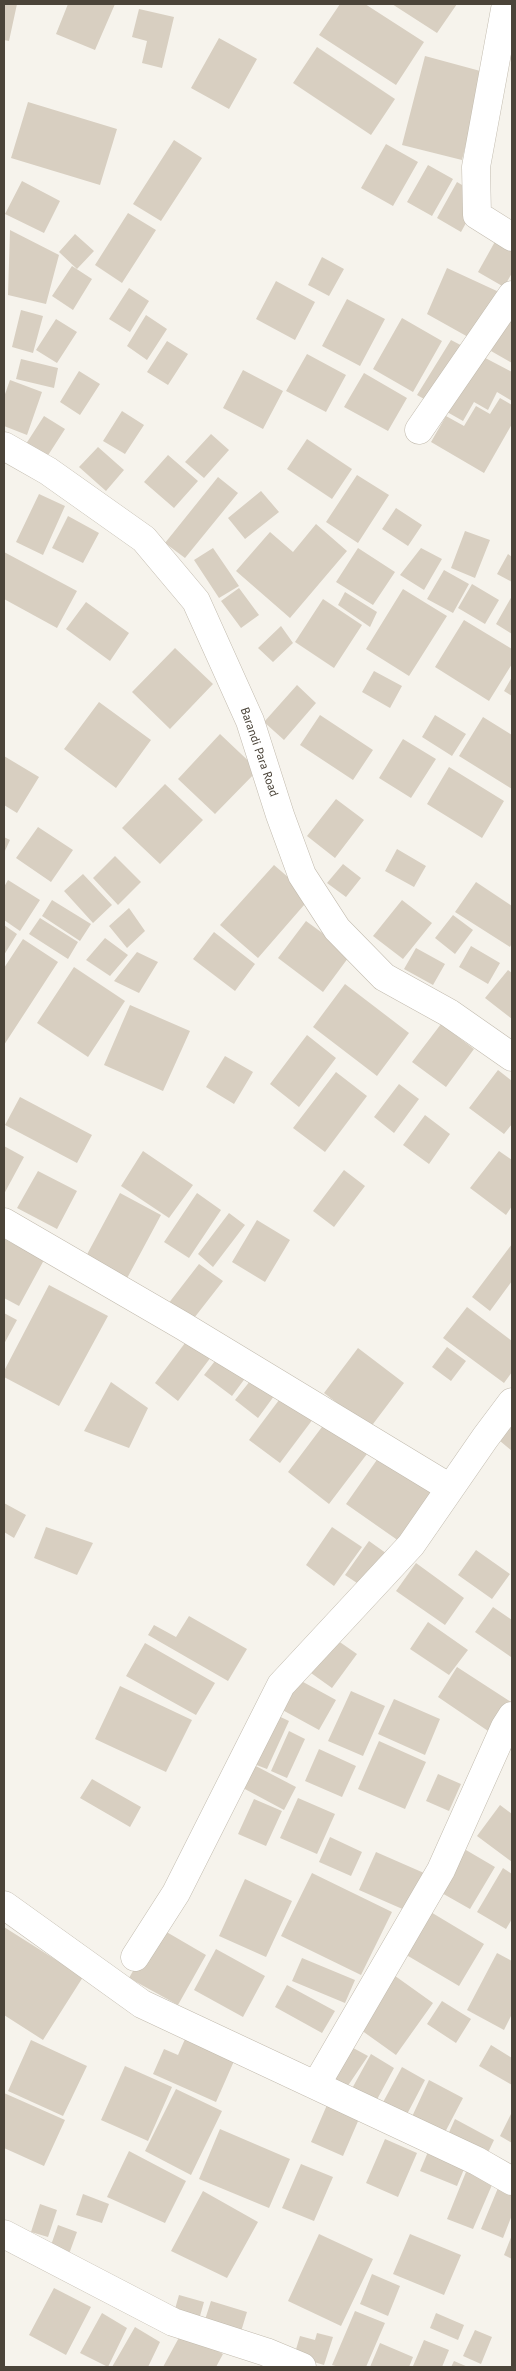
<!DOCTYPE html>
<style>
body{margin:0}
#map{position:relative;width:516px;height:2371px;overflow:hidden;background:#f6f3ec;font-family:"PT Sans",sans-serif}
canvas{display:block}
.frame{position:absolute;inset:0;border:5px solid #4b4439;pointer-events:none}
</style>
<div id="map">
<canvas width="516" height="2371"></canvas>
<div class="frame"></div>
</div>
<script>
const ctx = document.querySelector('canvas').getContext('2d');
ctx.lineJoin = 'round';
function fillPath(path, color) { ctx.fillStyle = color; ctx.fill(path, 'evenodd'); }
function stroke(path, color, width, dash) { ctx.strokeStyle = color; ctx.lineWidth = width; ctx.lineCap = dash ? 'butt' : 'round'; ctx.setLineDash(dash || []); ctx.stroke(path); }
function write(font, color, halo, rows, align = 'center') {
  ctx.font = font + ' "PT Sans",sans-serif'; ctx.lineWidth = 4; ctx.setLineDash([]); ctx.textBaseline = 'middle'; ctx.strokeStyle = halo; ctx.fillStyle = color; for (const [text, x, y, turn = 0] of rows) {
    ctx.save(); ctx.translate(x, y); ctx.rotate((+turn || 0) * Math.PI / 180); ctx.textAlign = isNaN(turn) ? turn : align; if (halo) ctx.strokeText(text, 0, 0); ctx.fillText(text, 0, 0); ctx.restore();
  }
}
fillPath(new Path2D(`
 M4 4H17L9 41 4 40Z
 M68 4H115L95 50 56 34Z
 M340 4H365L424 42 396 85 319 35Z
 M392 4H457L437 33Z
 M139 9 174 17 162 68 142 63 147 41 132 37Z
 M219 38 257 59 229 109 191 88Z
 M317 47 395 99 371 135 293 83Z
 M425 56 484 72 462 160 402 145Z
 M28 102 117 129 100 185 11 158Z
 M174 140 202 158 161 221 133 204Z
 M386 144 418 162 393 206 361 188Z
 M428 165 453 179 432 216 407 202Z
 M22 181 60 201 44 233 5 214Z
 M457 182 481 196 461 232 437 218Z
 M128 213 156 230 122 283 95 265Z
 M10 230 59 255 46 304 8 295Z
 M75 234 94 251 77 269 59 252Z
 M497 238 512 247V273L504 287 478 272Z
 M322 257 344 269 329 296 308 285Z
 M72 266 92 279 73 310 52 296Z
 M447 268 512 298 486 347 427 314Z
 M276 281 315 302 295 340 256 319Z
 M129 288 149 301 130 332 109 319Z
 M347 299 385 319 360 366 322 346Z
 M21 310 43 316 33 353 12 347Z
 M512 314V363L491 351Z
 M146 315 167 329 147 360 127 346Z
 M402 318 442 341 413 392 373 369Z
 M56 319 77 332 57 363 36 350Z
 M451 340 512 372V401L497 392 488 410 474 402 463 421 417 395Z
 M167 341 188 354 168 385 147 372Z
 M307 354 346 375 326 412 286 391Z
 M21 359 58 368 54 388 16 379Z
 M243 370 283 391 263 429 223 408Z
 M79 371 100 384 80 415 60 402Z
 M364 373 407 398 388 431 344 407Z
 M10 380 42 392 27 435 4 426V397Z
 M500 398 512 405V424L484 473 431 442 446 416 464 426 476 406 490 414Z
 M122 411 144 425 125 454 103 441Z
 M44 416 65 429 45 460 24 447Z
 M211 434 229 450 204 478 185 462Z
 M307 439 352 469 332 499 287 469Z
 M98 447 124 470 106 491 79 467Z
 M168 455 198 481 174 508 144 482Z
 M357 475 389 495 358 543 326 522Z
 M218 477 238 493 185 558 165 543Z
 M261 491 279 512 245 539 228 518Z
 M39 494 65 506 43 555 16 542Z
 M396 508 422 525 408 546 382 529Z
 M68 516 99 533 83 563 52 548Z
 M316 524 347 551 290 618 236 571 270 532 293 552Z
 M465 531 490 540 475 578 451 568Z
 M213 548 239 586 219 598 194 560Z
 M358 548 395 572 373 605 336 582Z
 M421 548 442 559 424 590 400 575Z
 M4 552 77 591 57 628 4 599Z
 M508 554 512 557V582L497 574Z
 M444 570 469 584 453 613 427 599Z
 M472 584 499 600 485 624 458 608Z
 M239 588 259 615 241 628 221 601Z
 M403 589 447 616 409 676 366 649Z
 M345 592 377 612 370 627 338 605Z
 M512 596V634L496 624Z
 M323 599 362 625 334 668 295 642Z
 M86 602 129 633 110 661 66 629Z
 M464 620 512 649V664L489 701 435 667Z
 M281 626 293 643 273 662 258 648Z
 M175 648 213 684 170 729 132 692Z
 M374 671 402 686 390 708 362 692Z
 M512 677V696L504 691Z
 M297 685 316 703 284 740 264 722Z
 M99 702 151 740 116 788 64 749Z
 M320 715 373 750 353 780 300 745Z
 M435 715 466 734 452 756 422 737Z
 M483 717 512 735V789L459 756Z
 M220 734 258 770 215 814 178 779Z
 M403 739 436 759 411 798 379 778Z
 M4 756 39 777 17 813 4 805Z
 M449 767 504 801 482 838 427 804Z
 M165 784 203 820 160 864 122 828Z
 M336 799 364 820 335 858 307 836Z
 M38 827 73 850 51 882 16 858Z
 M4 837 10 840 4 853Z
 M397 849 426 866 414 887 385 871Z
 M115 856 141 882 118 905 93 878Z
 M343 864 361 878 346 897 327 883Z
 M274 865 311 897 258 958 220 925Z
 M83 874 112 905 93 923 64 891Z
 M8 880 40 900 20 931 4 920V887Z
 M476 882 512 906V943L510 947 455 912Z
 M52 900 91 924 80 941 42 916Z
 M402 900 432 923 403 959 373 936Z
 M129 908 145 931 127 948 109 926Z
 M453 915 473 930 455 954 435 938Z
 M40 918 78 942 68 959 29 934Z
 M306 921 351 954 323 992 278 958Z
 M4 925 17 934 4 955Z
 M214 932 255 964 235 991 193 959Z
 M105 938 128 955 110 976 86 960Z
 M23 939 58 962 4 1045V968Z
 M471 946 500 963 488 984 459 967Z
 M416 948 445 964 433 985 404 969Z
 M137 952 158 962 139 993 114 981Z
 M74 967 125 1001 88 1057 37 1023Z
 M508 970 512 973V1019L485 998Z
 M345 984 409 1033 377 1076 313 1027Z
 M130 1005 190 1031 163 1091 104 1065Z
 M441 1024 474 1049 446 1087 412 1062Z
 M307 1035 336 1058 299 1107 270 1084Z
 M225 1056 253 1072 234 1104 206 1087Z
 M498 1070 512 1081V1124L504 1134 469 1108Z
 M336 1072 367 1096 325 1152 293 1128Z
 M399 1084 419 1099 394 1133 374 1117Z
 M20 1097 92 1135 77 1163 5 1125Z
 M425 1115 450 1134 429 1164 403 1145Z
 M4 1146 24 1157 4 1194Z
 M143 1151 193 1185 169 1218 121 1186Z
 M499 1151 512 1160V1206L506 1215 470 1188Z
 M344 1170 365 1186 334 1227 313 1211Z
 M38 1171 77 1191 57 1229 17 1208Z
 M120 1193 161 1215 125 1282 84 1260Z
 M197 1193 221 1210 189 1258 164 1242Z
 M229 1213 245 1225 213 1267 198 1254Z
 M257 1220 290 1240 265 1282 232 1262Z
 M4 1239 44 1260 19 1306 4 1298Z
 M512 1244V1281L490 1311 472 1297Z
 M199 1264 223 1281 191 1322 168 1304Z
 M49 1285 108 1316 59 1406 4 1377V1371Z
 M467 1307 512 1341V1372L504 1383 443 1338Z
 M4 1313 17 1320 4 1344Z
 M191 1335 214 1353 178 1401 155 1383Z
 M447 1347 466 1361 451 1381 432 1367Z
 M358 1348 404 1383 370 1428 324 1393Z
 M222 1352 249 1373 232 1396 204 1375Z
 M254 1376 277 1392 258 1418 235 1400Z
 M111 1382 148 1408 129 1448 84 1431Z
 M285 1392 316 1415 280 1463 249 1440Z
 M328 1419 370 1450 329 1504 288 1472Z
 M512 1424V1451L500 1441Z
 M381 1454 441 1495 406 1546 346 1504Z
 M4 1503 26 1515 14 1538 4 1532Z
 M46 1527 93 1543 77 1575 34 1558Z
 M332 1527 362 1547 334 1586 306 1565Z
 M369 1541 390 1556 366 1589 345 1575Z
 M476 1550 510 1574 492 1599 458 1575Z
 M416 1563 464 1598 445 1625 396 1591Z
 M493 1607 512 1620 511 1657 475 1632Z
 M189 1616 247 1649 228 1681 148 1635 154 1625 176 1637Z
 M428 1622 468 1650 449 1675 410 1649Z
 M321 1629 357 1654 332 1688 297 1663Z
 M145 1643 215 1683 196 1715 126 1676Z
 M457 1667 511 1702 491 1733 438 1697Z
 M294 1677 336 1700 319 1730 277 1707Z
 M120 1686 192 1720 166 1772 95 1739Z
 M351 1691 385 1706 363 1756 328 1741Z
 M394 1699 440 1719 425 1755 378 1734Z
 M268 1711 289 1721 267 1769 246 1761Z
 M289 1731 305 1739 287 1778 271 1771Z
 M379 1741 426 1762 405 1809 358 1789Z
 M319 1749 356 1766 342 1797 305 1781Z
 M254 1765 296 1787 284 1810 243 1788Z
 M438 1774 461 1784 449 1811 426 1801Z
 M92 1779 141 1807 130 1827 80 1798Z
 M298 1798 335 1814 317 1854 280 1838Z
 M254 1799 282 1811 266 1846 238 1834Z
 M500 1805 512 1814V1862L477 1836Z
 M330 1837 362 1852 351 1876 319 1862Z
 M466 1850 495 1867 470 1909 440 1892Z
 M376 1852 424 1873 407 1911 359 1890Z
 M503 1868 512 1874V1919L506 1929 477 1912Z
 M312 1873 392 1912 361 1975 281 1936Z
 M245 1879 292 1901 266 1957 219 1936Z
 M429 1911 484 1944 459 1986 403 1953Z
 M4 1927 83 1977 43 2040 4 2015Z
 M158 1927 206 1955 178 2005 129 1978Z
 M216 1949 265 1976 243 2017 194 1990Z
 M497 1953 512 1961V2014L504 2030 467 2010Z
 M302 1958 355 1980 345 2003 292 1981Z
 M391 1973 433 2003 396 2055 354 2025Z
 M287 1985 335 2011 322 2033 275 2007Z
 M442 2001 471 2019 456 2043 427 2024Z
 M189 2030 238 2052 216 2102 153 2074 164 2049 178 2055Z
 M31 2040 87 2066 63 2116 8 2091Z
 M344 2043 368 2056 341 2096 319 2083Z
 M491 2045 512 2058V2085L479 2066Z
 M371 2054 394 2068 374 2105 349 2094Z
 M125 2066 172 2087 148 2141 101 2120Z
 M402 2067 425 2080 405 2118 381 2106Z
 M429 2080 463 2098 442 2138 410 2121Z
 M176 2089 222 2111 191 2175 145 2151Z
 M4 2093 65 2120 44 2166 4 2148Z
 M330 2098 362 2112 343 2156 311 2142Z
 M512 2112V2143L500 2136Z
 M455 2119 494 2140 485 2159 446 2139Z
 M220 2129 290 2159 269 2208 199 2179Z
 M385 2139 417 2153 398 2197 366 2183Z
 M430 2147 467 2162 457 2186 420 2171Z
 M129 2151 186 2181 165 2223 107 2197Z
 M301 2164 333 2177 314 2221 282 2208Z
 M468 2167 495 2178 473 2229 447 2219Z
 M498 2188 512 2194V2215L503 2238 481 2229Z
 M203 2191 258 2222 227 2278 171 2251Z
 M83 2194 109 2204 102 2223 76 2215Z
 M40 2204 57 2210 48 2237 31 2232Z
 M58 2225 77 2232 69 2254 50 2248Z
 M319 2234 373 2259 341 2326 288 2301Z
 M410 2234 461 2255 444 2295 393 2274Z
 M512 2235V2259L504 2255Z
 M372 2274 400 2286 388 2316 360 2304Z
 M54 2288 91 2307 66 2355 29 2335Z
 M179 2295 204 2302 198 2323 173 2316Z
 M211 2301 247 2312 239 2338 203 2326Z
 M355 2311 385 2323 366 2367H339L332 2365Z
 M102 2313 127 2328 108 2367 80 2353Z
 M436 2313 464 2325 458 2340 430 2328Z
 M135 2327 160 2342 148 2367H112Z
 M475 2330 492 2337 481 2364 463 2356Z
 M182 2332 223 2354 216 2367H163Z
 M317 2333 333 2337 324 2365 294 2356 300 2336 315 2340Z
 M424 2340 449 2350 442 2367 413 2366Z
 M380 2343 413 2357 409 2367H370Z
 M454 2361 468 2367H451Z`), '#d8cfc1');
const minor = new Path2D(`
 M506 4 476 167 477 215 512 237
 M419 430 512 295
 M4 446 48 471 144 539 196 601 250 721 280 815 302 875 337 929 384 977 449 1013 512 1057
 M4 1222 183 1326 450 1488
 M4 1905 142 2004 477 2161 512 2181
 M135 1957 176 1893 281 1685 411 1545 485 1438 512 1402
 M316 2085 441 1870 505 1727 512 1716
 M4 2234 173 2322 266 2352 302 2367`);
stroke(minor, '#c2bbae', 29);
stroke(minor, '#fff', 28);
write('12px', '#4b4439', '#fff', [
 ["Barandi Para Road",259,752,71]
]);
</script>
